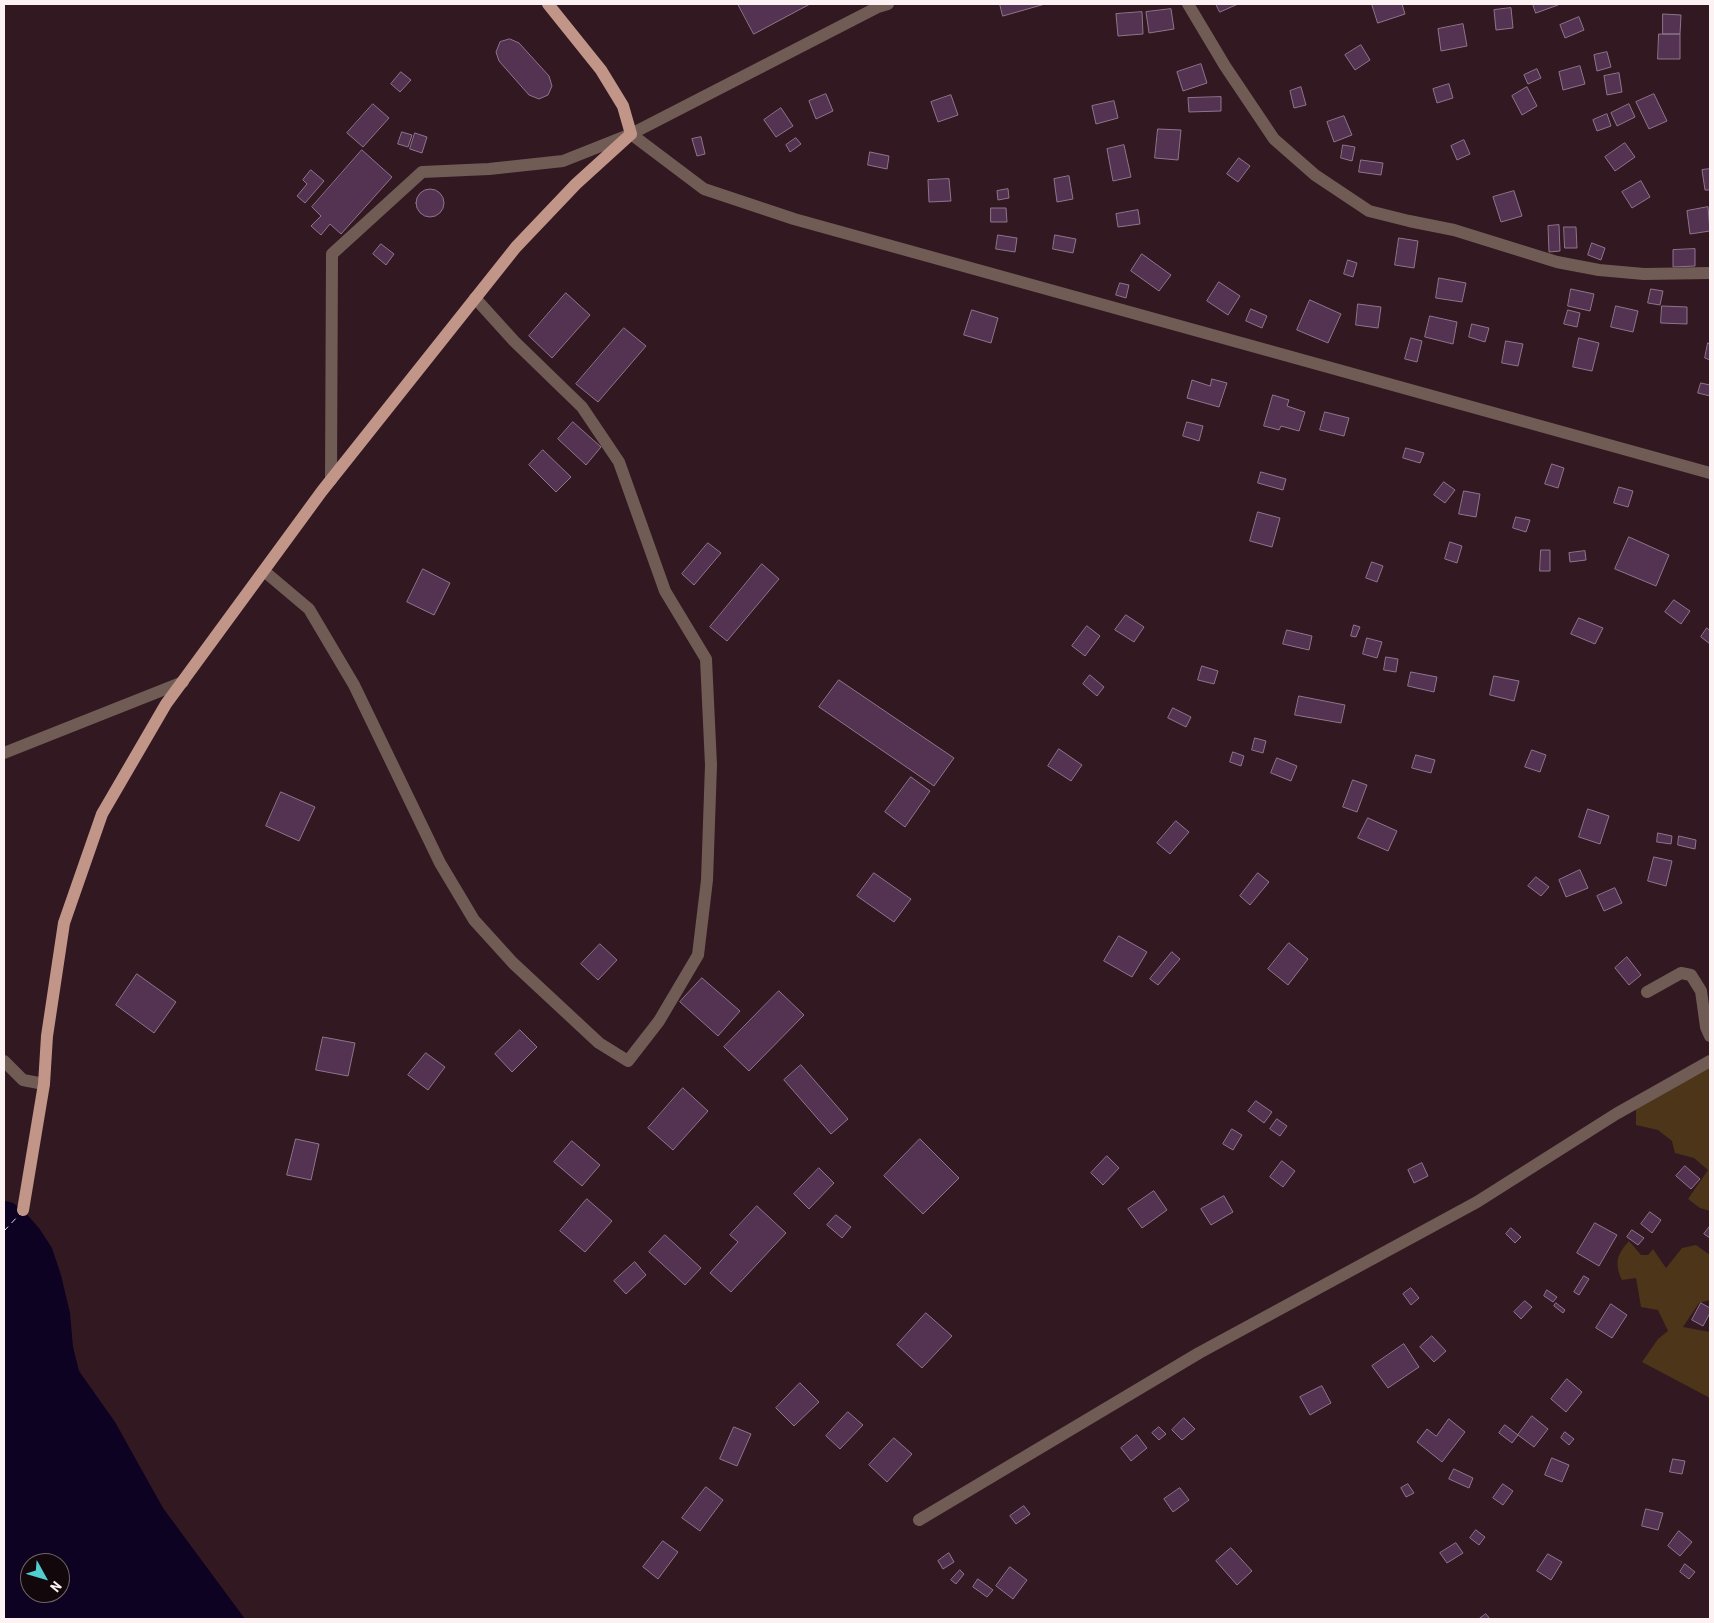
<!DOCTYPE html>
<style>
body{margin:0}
#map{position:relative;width:1714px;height:1623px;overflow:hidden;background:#321820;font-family:"Roboto Condensed",sans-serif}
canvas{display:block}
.frame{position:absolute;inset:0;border:5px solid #fcf1f3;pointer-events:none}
.north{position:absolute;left:20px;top:1553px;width:50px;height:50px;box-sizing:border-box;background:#12070a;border:1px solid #706567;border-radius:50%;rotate:129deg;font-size:14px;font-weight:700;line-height:20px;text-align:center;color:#fcf1f3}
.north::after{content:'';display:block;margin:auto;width:18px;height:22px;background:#52cdd0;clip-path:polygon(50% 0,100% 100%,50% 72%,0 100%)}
</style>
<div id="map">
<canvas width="1714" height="1623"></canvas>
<div class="frame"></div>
<div class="north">N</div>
</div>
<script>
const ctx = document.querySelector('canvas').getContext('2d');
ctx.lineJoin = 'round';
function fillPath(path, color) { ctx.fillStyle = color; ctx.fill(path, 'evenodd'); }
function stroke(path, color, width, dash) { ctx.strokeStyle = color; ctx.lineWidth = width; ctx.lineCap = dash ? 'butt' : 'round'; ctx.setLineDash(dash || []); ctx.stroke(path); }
fillPath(new Path2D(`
 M1710 1067V1211L1700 1208 1688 1199 1708 1170 1694 1158 1675 1153 1672 1141 1658 1130 1636 1125V1106Z
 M1629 1241 1641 1255H1648L1653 1249 1666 1268 1682 1248 1696 1245 1710 1255V1300L1699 1303 1683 1327 1710 1332V1398L1642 1362 1658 1339 1668 1331 1658 1310 1641 1307 1636 1278 1622 1280C1614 1263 1617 1254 1629 1241Z`), '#4d351a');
fillPath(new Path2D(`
 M6 1201 13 1203 23 1210 39 1228 52 1248 61 1275 70 1313 73 1347 79 1371 115 1422 163 1508 245 1619H4V1202ZM30 1563H60V1593H30Z`), '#0e0222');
stroke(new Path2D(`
 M4 1231 20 1214`), '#e3ddf9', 1, [6, 5]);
const building = new Path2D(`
 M738 4H810L754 34Z
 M1000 4H1045L1003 16Z
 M1216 4H1238L1220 12Z
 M1372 4H1402L1405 14 1378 23Z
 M1533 4H1558V5L1536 13Z
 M1511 8 1513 28 1496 30 1494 10Z
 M1171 9 1174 29 1149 33 1146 12Z
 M1142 12 1143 34 1118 36 1116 14Z
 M1663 14 1681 15 1680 34H1663Z
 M1579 17 1584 30 1565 38 1560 25Z
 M1463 24 1467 46 1441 51 1438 29Z
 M1659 34H1680V59H1658Z
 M510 39 519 43 549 76 552 86 548 95 539 99 529 95 499 61 496 52 500 42Z
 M1361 45 1370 60 1355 70 1345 55Z
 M1607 52 1611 67 1597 71 1594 55Z
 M1201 64 1207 83 1183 91 1177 72Z
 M1580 66 1585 84 1563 90 1559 72Z
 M1537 69 1541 78 1528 84 1524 75Z
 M401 72 411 80 400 92 391 84Z
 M1619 73 1622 92 1607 95 1604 76Z
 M1449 84 1453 98 1437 103 1433 89Z
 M1301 87 1306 105 1294 108 1290 91Z
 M1527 87 1537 106 1522 115 1512 96Z
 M826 94 833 111 816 119 809 101Z
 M1654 94 1667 121 1649 129 1636 102Z
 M951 95 958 115 938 122 931 102Z
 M1221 97V111L1189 112 1188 98Z
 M1114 101 1118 118 1096 124 1092 106Z
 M373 104 389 118 363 147 347 133Z
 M1629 104 1635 117 1617 126 1611 113Z
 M781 108 793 126 776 137 764 120Z
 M1607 114 1611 126 1597 131 1593 120Z
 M1344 116 1352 135 1334 142 1327 122Z
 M1158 129 1181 130 1178 160 1155 158Z
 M402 132 412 135 408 147 398 144Z
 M415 133 427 137 422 153 410 149Z
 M701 137 705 154 697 156 692 139Z
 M796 138 801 144 790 152 786 145Z
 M1464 140 1470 154 1457 160 1451 146Z
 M1625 143 1635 157 1615 171 1605 157Z
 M1124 145 1131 177 1113 181 1107 149Z
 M1343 145 1355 147 1352 161 1341 158Z
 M362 150 392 177 341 234 330 224 321 235 311 226 321 216 312 207Z
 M870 152 889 156 887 169 868 165Z
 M1239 158 1250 166 1238 182 1227 174Z
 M1361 160 1383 163 1381 175 1359 172Z
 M1710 169V190H1705L1702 170Z
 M311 170 324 181 305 203 297 196 307 184 303 180Z
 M1069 176 1073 199 1057 202 1054 179Z
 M949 179 951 201 929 202 928 180Z
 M1641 181 1650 197 1632 208 1622 192Z
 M1008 189 1009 198 998 200 997 191Z
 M416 203a14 14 0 1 1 28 0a14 14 0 1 1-28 0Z
 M1514 191 1522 216 1501 222 1493 197Z
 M1708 207 1710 231 1690 234 1687 211Z
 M991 208H1006L1007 222H991Z
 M1138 210 1140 224 1118 227 1116 214Z
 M1559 225 1560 251 1549 252 1548 226Z
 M1564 227H1576L1577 248H1565Z
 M998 235 1017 238 1015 252 996 249Z
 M1055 235 1076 239 1073 253 1053 249Z
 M1399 238 1418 241 1414 268 1395 265Z
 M1592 243 1605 248 1601 260 1588 255Z
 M381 244 394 254 386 265 373 254Z
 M1695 249V266L1673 267V250Z
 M1142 254 1171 275 1159 291 1131 271Z
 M1348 260 1357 263 1353 277 1344 274Z
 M1439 278 1466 283 1462 302 1436 298Z
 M1219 282 1240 296 1228 315 1207 301Z
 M1120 283 1129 285 1126 298 1116 295Z
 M1571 289 1594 294 1590 311 1568 306Z
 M1651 289 1663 291 1660 305 1648 303Z
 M566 293 590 315 552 358 529 336Z
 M1310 300 1341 314 1328 343 1297 330Z
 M1358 304 1381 307 1378 328 1356 325Z
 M1616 306 1638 311 1633 332 1611 327Z
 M1662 306 1687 307V324L1661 323Z
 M1251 309 1267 316 1262 328 1246 321Z
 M972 310 998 318 991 343 964 335Z
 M1568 310 1580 313 1577 327 1564 324Z
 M1430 316 1457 322 1453 344 1425 337Z
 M1472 324 1489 328 1485 342 1469 337Z
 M624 328 646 346 598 402 576 384Z
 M1411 338 1422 341 1417 362 1405 359Z
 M1579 338 1599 343 1592 371 1573 367Z
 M1506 341 1523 344 1518 366 1502 363Z
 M1708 343 1710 344V360L1705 358Z
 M1212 379 1227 383 1219 407 1187 398 1192 380 1210 386Z
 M1701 383 1710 385V396L1698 393Z
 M1273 395 1289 400 1287 406 1305 412 1299 431 1281 426 1279 430 1264 426Z
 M1325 412 1349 418 1344 436 1320 430Z
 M573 422 601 447 586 465 558 439Z
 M1187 422 1203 426 1199 441 1183 436Z
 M1406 448 1424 453 1420 463 1403 458Z
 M543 450 571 477 556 492 529 465Z
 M1552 464 1564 468 1558 488 1545 484Z
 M1261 472 1286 479 1283 490 1258 483Z
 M1444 482 1455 490 1445 503 1434 495Z
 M1619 487 1633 491 1628 507 1614 503Z
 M1464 491 1480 494 1476 517 1459 514Z
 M1258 512 1280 518 1272 547 1250 541Z
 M1516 517 1530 520 1526 532 1513 528Z
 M1629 537 1669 555 1656 586 1615 569Z
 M1450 542 1462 546 1457 563 1445 559Z
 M708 543 721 553 694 585 682 574Z
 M1541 550H1550V571H1540Z
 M1585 551 1586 560 1570 562 1569 553Z
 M1372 562 1383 566 1377 582 1366 578Z
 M762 564 779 579 727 641 710 627Z
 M423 569 450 583 434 615 407 602Z
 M1674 600 1690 611 1681 624 1665 612Z
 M1126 615 1144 627 1134 642 1115 630Z
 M1579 618 1603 628 1595 644 1571 634Z
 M1354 625 1360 627 1356 637 1351 636Z
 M1087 626 1100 636 1085 656 1072 646Z
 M1707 628 1710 631V644L1701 637Z
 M1287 630 1312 636 1309 650 1283 644Z
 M1367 638 1382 642 1377 658 1363 654Z
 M1386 657 1398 659 1396 672 1384 670Z
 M1202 666 1218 671 1214 684 1198 680Z
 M1411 672 1437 677 1434 692 1408 686Z
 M1090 675 1104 687 1097 696 1083 684Z
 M1494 676 1519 681 1514 701 1490 695Z
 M839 680 954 758 934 786 819 707Z
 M1299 696 1345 705 1341 723 1295 715Z
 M1173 708 1191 717 1186 727 1168 718Z
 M1255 738 1266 741 1263 753 1252 750Z
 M1059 749 1082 765 1071 781 1048 766Z
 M1532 750 1546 755 1540 772 1525 767Z
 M1233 752 1244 756 1241 766 1230 762Z
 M1416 755 1435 760 1431 773 1412 768Z
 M1277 758 1297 766 1291 781 1271 773Z
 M911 777 930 791 905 827 885 812Z
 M1353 780 1367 785 1357 812 1343 807Z
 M281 792 315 807 299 841 266 826Z
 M1588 809 1609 816 1600 844 1579 837Z
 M1368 818 1397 831 1388 851 1358 838Z
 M1176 821 1189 832 1170 854 1157 843Z
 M1658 833 1672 836 1671 844 1657 842Z
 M1679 836 1696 840 1695 849 1678 845Z
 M1654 857 1672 861 1666 886 1648 881Z
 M1580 870 1588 888 1566 897 1559 880Z
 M874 873 911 899 894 922 857 896Z
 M1258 873 1269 882 1250 905 1240 896Z
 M1536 877 1549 887 1541 896 1528 886Z
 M1615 888 1622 903 1604 911 1597 896Z
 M1119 936 1147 952 1132 977 1104 961Z
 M1289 943 1308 959 1288 985 1268 969Z
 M600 944 617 960 598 980 581 964Z
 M1172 952 1180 959 1158 985 1150 979Z
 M1627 957 1641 975 1629 985 1615 968Z
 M137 974 176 1002 154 1033 116 1005Z
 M702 978 740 1011 718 1036 680 1002Z
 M779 991 804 1015 749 1071 724 1047Z
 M520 1030 537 1047 512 1072 495 1054Z
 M323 1037 355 1043 348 1076 316 1070Z
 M426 1053 445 1067 428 1090 408 1075Z
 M801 1065 848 1119 831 1134 784 1080Z
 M683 1088 708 1111 673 1150 648 1128Z
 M1256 1101 1272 1112 1264 1123 1248 1111Z
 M1277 1119 1287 1126 1280 1136 1270 1129Z
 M1232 1129 1242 1135 1233 1150 1223 1144Z
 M296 1139 319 1144 311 1180 287 1175Z
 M920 1139 959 1178 923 1214 884 1176Z
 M572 1141 600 1165 582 1186 554 1162Z
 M1107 1156 1119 1168 1103 1185 1091 1173Z
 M1282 1161 1295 1171 1283 1187 1270 1177Z
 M1422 1163 1428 1176 1414 1183 1408 1170Z
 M1685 1166 1700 1179 1691 1189 1676 1176Z
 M819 1168 834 1183 809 1209 794 1194Z
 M1154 1191 1167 1210 1142 1228 1128 1209Z
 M1224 1196 1233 1212 1211 1225 1201 1209Z
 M587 1199 612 1221 585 1252 560 1231Z
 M757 1206 786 1233 731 1292 710 1273 738 1242 730 1235Z
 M1650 1212 1661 1220 1652 1233 1641 1224Z
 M836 1215 851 1227 842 1238 827 1225Z
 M1595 1223 1617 1235 1599 1266 1577 1253Z
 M1710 1226V1238L1704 1234Z
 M1511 1228 1521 1237 1515 1243 1506 1234Z
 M1632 1230 1644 1238 1638 1245 1627 1237Z
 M665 1235 701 1268 685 1285 649 1252Z
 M635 1262 646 1275 626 1294 614 1281Z
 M1584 1276 1589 1279 1579 1295 1574 1292Z
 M1411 1288 1419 1298 1411 1305 1403 1294Z
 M1547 1290 1557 1297 1553 1302 1544 1296Z
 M1525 1301 1532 1307 1521 1319 1514 1312Z
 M1556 1303 1565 1310 1563 1313 1554 1306Z
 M1701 1303 1710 1308V1313L1703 1326 1692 1320Z
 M1611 1304 1627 1315 1612 1338 1596 1328Z
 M926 1313 952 1336 922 1368 897 1345Z
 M1432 1336 1446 1351 1434 1362 1420 1347Z
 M1404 1344 1419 1367 1388 1388 1372 1366Z
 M1567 1379 1582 1392 1566 1412 1551 1399Z
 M800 1383 819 1402 794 1426 776 1408Z
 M1322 1386 1331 1403 1310 1415 1300 1397Z
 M848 1412 863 1425 840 1449 826 1436Z
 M1532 1416 1548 1429 1534 1447 1518 1435Z
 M1184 1418 1195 1429 1182 1440 1172 1430Z
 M1449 1419 1465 1432 1442 1462 1417 1442 1427 1429 1436 1436Z
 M1505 1425 1518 1435 1512 1443 1499 1433Z
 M734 1427 751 1434 737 1466 720 1459Z
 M1159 1427 1166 1434 1159 1440 1152 1433Z
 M1565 1432 1574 1439 1569 1445 1561 1438Z
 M1137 1435 1147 1448 1131 1461 1121 1448Z
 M894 1438 912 1454 887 1482 869 1465Z
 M1552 1458 1569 1465 1562 1482 1545 1475Z
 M1673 1459 1685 1461 1682 1474 1670 1472Z
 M1454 1469 1473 1478 1469 1488 1449 1479Z
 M1408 1484 1414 1493 1406 1497 1401 1488Z
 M1503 1484 1513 1491 1503 1505 1493 1498Z
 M706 1487 723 1500 700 1531 682 1518Z
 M1180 1488 1189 1500 1173 1512 1164 1499Z
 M1024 1506 1030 1514 1016 1524 1010 1516Z
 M1646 1509 1663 1513 1658 1530 1642 1526Z
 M1476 1530 1485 1537 1479 1545 1470 1538Z
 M1679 1531 1692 1542 1680 1556 1668 1546Z
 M663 1541 678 1552 658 1579 643 1567Z
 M1456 1543 1463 1553 1447 1563 1440 1553Z
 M1231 1548 1252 1571 1237 1585 1216 1561Z
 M949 1553 954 1562 943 1569 938 1561Z
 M1548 1554 1562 1562 1551 1580 1537 1571Z
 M1685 1564 1695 1572 1689 1579 1680 1572Z
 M1010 1567 1027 1580 1013 1599 996 1586Z
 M960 1570 964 1574 956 1584 951 1580Z
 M978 1579 993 1590 987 1597 973 1587Z
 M1486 1614 1490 1619H1479Z`);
fillPath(building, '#543352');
stroke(building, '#8d758b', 1);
stroke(new Path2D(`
 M1188 4 1225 66 1274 139 1315 175 1369 211 1409 221 1454 230 1557 262 1599 270 1644 274 1710 273
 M631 134 704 189 794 219 1710 473
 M331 480 332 254 422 172 489 169 563 161 631 134 878 7 888 4
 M264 571 309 609 354 685 440 863 474 920 513 963 599 1043 628 1061 659 1021 698 955 707 880 711 765 706 659 665 591 619 462 582 407 514 341 475 298
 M4 753 183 682
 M1647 992 1681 973 1691 975 1701 991 1706 1027 1710 1036
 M4 1061 23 1080 44 1084
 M919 1520 1199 1353 1477 1202 1616 1114 1710 1061`), '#715b55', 12);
stroke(new Path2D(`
 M23 1210 44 1084 47 1036 64 923 102 814 166 704 322 491 516 247 576 184 631 134 623 106 601 70 548 4`), '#c29589', 12);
</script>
